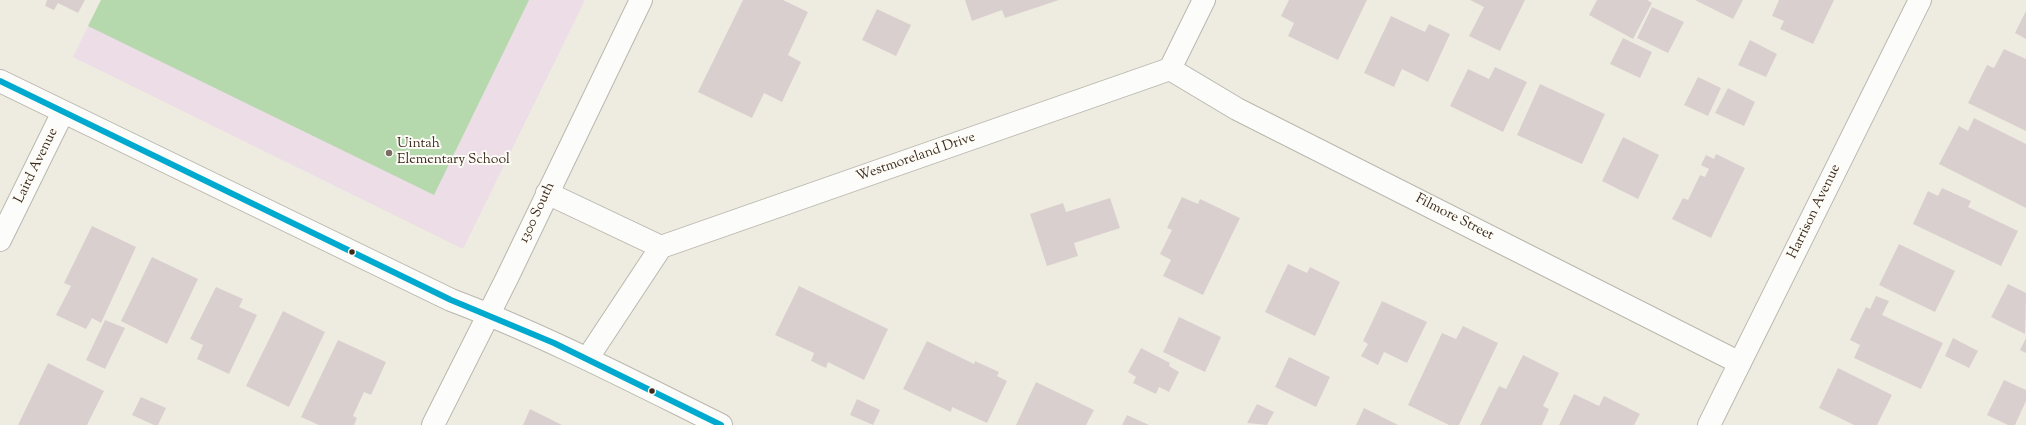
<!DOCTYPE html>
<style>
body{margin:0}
canvas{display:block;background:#eeece1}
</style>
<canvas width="2026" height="425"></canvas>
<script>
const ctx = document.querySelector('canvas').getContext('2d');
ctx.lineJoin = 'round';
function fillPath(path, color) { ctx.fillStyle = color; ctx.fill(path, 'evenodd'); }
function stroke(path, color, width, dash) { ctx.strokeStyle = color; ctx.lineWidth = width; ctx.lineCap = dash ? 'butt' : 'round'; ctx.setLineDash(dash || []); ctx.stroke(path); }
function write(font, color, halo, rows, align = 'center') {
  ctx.font = font + ' "Sorts Mill Goudy",serif'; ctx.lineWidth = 4; ctx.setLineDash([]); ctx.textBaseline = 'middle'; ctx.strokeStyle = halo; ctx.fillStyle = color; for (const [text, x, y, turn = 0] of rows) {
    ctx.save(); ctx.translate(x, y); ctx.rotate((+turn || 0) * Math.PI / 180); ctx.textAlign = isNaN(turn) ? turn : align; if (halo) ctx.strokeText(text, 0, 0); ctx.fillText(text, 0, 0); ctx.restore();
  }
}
fillPath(new Path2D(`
 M101 0H585L463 249 73 57Z`), '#ecdde7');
fillPath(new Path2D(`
 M101 0H529L434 195 88 26Z`), '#b5d9ad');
fillPath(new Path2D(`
 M47 0H85L78 13 58 3 54 10 45 6Z
 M743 0H783L808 12 788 55 801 62 782 102 764 93 752 118 698 92Z
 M965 0H1059L1005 18 1002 10 972 21Z
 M1289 0H1367L1338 60 1288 36 1294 23 1281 16Z
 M1470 0H1525L1500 51 1469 36 1484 7Z
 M1597 0H1647L1652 3 1633 39 1589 15Z
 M1695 0H1743L1733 19Z
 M1779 0H1834L1813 44 1780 29 1784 21 1772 16Z
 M1652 7 1684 22 1668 53 1637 38Z
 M877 9 911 25 896 56 862 40Z
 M2026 11V39L2015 33Z
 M1391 16 1425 32 1429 24 1450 34 1428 82 1402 69 1394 87 1364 73Z
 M1623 38 1652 52 1640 78 1610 64Z
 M1750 40 1777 54 1766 77 1738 65Z
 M2004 49 2026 59V131L1968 103 1987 65 1994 68Z
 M1495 67 1527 82 1503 132 1450 106 1468 69 1489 79Z
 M1698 77 1721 88 1708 116 1684 105Z
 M1540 84 1605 114 1582 164 1517 135Z
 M1728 88 1755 102 1744 126 1715 113Z
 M1974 118 2026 144V208L1939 164 1959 126 1968 131Z
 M1623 137 1659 155 1638 199 1602 181Z
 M1716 154 1745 168 1711 238 1672 219 1683 198 1688 200 1700 175 1705 177 1709 169 1701 165 1706 155 1714 159Z
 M1942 188 1971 201 1968 207 2018 231 2001 266 1913 224 1928 191 1938 196Z
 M1182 197 1198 204 1200 199 1240 218 1203 295 1163 276 1171 260 1160 254 1172 230 1167 228Z
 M1110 198 1120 228 1074 243 1078 256 1047 266 1030 214 1063 203 1066 212Z
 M92 226 136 247 101 323 92 318 86 329 56 315 71 286 64 283Z
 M1899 244 1955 271 1935 312 1879 285Z
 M152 257 198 279 167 344 121 321Z
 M1288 264 1307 273 1310 267 1340 282 1315 336 1265 312Z
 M2008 284 2026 293 2025 334 1991 317Z
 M799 286 888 329 864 380 828 362 826 368 811 361 814 353 775 335Z
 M216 287 243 299 239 307 257 315 229 374 197 359 203 345 190 339Z
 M1876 296 1889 301 1882 315 1943 343 1921 389 1854 358 1860 345 1850 340 1866 307 1870 309Z
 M1382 301 1427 322 1407 363 1384 352 1378 365 1361 356 1368 344 1363 341Z
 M283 311 325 332 289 407 246 386Z
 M1179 317 1221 337 1205 372 1163 352Z
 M105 320 125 328 105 369 86 360Z
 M1463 326 1498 343 1459 425H1449L1408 405 1442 333 1456 339Z
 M1953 338 1978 351 1969 368 1945 356Z
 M2026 338V353L2020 350Z
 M338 340 386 362 371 395 364 392 353 416 357 418 354 425H319L301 417Z
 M927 341 974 364 975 361 999 372 997 376 1007 381 987 423 952 407 951 412 903 389Z
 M1141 348 1170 363 1169 366 1179 372 1169 392 1159 387 1156 394 1133 383 1136 377 1128 372Z
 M1523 355 1559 373 1543 406 1549 409 1542 425H1480L1499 386 1506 389Z
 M1289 357 1330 377 1316 407 1275 387Z
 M48 363 104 391 87 425H18Z
 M1838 368 1892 395 1877 425H1854L1819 408Z
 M2004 380 2026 390V401L2015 425H2008L1987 415Z
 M1036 382 1094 410 1086 425H1016Z
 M1574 394 1599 406 1604 396 1640 414 1634 425H1559Z
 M141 397 166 408 158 425H154L132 415Z
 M857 399 880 410 873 425 850 415Z
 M1257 404 1274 412 1267 425 1247 423Z
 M1364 408 1398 425H1356Z
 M530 409 562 425H523Z
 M1127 415 1149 425H1122Z`), '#dacfcf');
const minor = new Path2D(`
 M1170 69 1237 109 1740 363
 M1170 69 1204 0
 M0 81 451 300C544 335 632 381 721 425
 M547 193 661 247
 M0 240 63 112
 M587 359 661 247 1170 69
 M433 425 507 278 641 0
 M1709 425 1920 0`);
stroke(minor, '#bab7ae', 24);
stroke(minor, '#fcfcfa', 22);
stroke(new Path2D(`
 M0 81 451 300 554 343 721 425`), '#00a9ce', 6);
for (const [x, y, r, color] of [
 [389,153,4,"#7a6e62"],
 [352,252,3.5,"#3b2a1e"],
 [652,391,3.5,"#3b2a1e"]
]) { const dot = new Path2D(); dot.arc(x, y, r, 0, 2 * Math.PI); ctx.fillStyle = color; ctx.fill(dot); stroke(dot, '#fdfcf7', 1.5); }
write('14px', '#3b2a1e', '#fdfcf7', [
 ["Uintah",397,145],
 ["Elementary School",397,161]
], 'left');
write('14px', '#3b2a1e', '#fdfcf7', [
 ["Westmoreland Drive",916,158,-19],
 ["Laird Avenue",37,166,-64],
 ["Harrison Avenue",1815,212,-64],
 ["1300 South",538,213,-65],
 ["Filmore Street",1454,218,27]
]);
</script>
